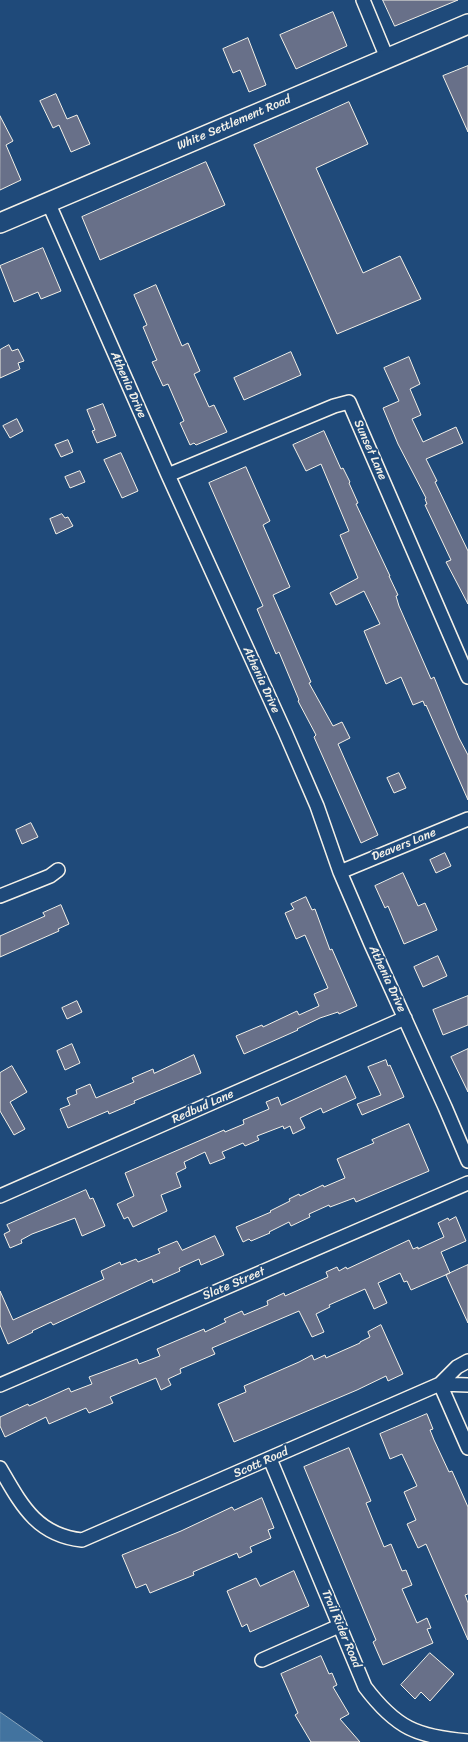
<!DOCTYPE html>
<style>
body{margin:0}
canvas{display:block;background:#1f4a7a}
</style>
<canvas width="468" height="1742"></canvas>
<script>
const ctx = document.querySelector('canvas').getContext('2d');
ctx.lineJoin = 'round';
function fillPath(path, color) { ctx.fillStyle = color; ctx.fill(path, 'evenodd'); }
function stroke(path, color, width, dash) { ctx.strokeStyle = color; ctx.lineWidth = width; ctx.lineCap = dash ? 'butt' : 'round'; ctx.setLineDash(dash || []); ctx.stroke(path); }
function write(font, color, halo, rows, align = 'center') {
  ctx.font = font + ' Sriracha,sans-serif'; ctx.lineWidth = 4; ctx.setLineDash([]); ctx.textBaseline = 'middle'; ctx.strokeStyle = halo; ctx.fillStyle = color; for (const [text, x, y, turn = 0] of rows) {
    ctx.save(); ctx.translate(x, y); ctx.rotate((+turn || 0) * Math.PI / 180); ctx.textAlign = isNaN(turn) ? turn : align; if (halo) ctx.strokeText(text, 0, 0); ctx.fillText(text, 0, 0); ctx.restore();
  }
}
const water = new Path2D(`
 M0 1712 43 1742H0Z`);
fillPath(water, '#42739f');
stroke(water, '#89a5bc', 1);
const building = new Path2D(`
 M383 0H458L395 26Z
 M333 12 347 46 296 69 280 35Z
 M248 38 266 85 249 92 240 70 233 73 223 49Z
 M468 66V132L443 76Z
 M56 94 67 119 77 115 90 144 71 152 59 125 53 128 40 101Z
 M349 102 368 144 316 168 363 273 400 256 421 299 337 334 254 145Z
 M0 116 13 141 6 145 21 180 0 190Z
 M206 162 225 205 100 260 82 217Z
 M43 248 61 291 41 299 38 292 14 302 0 266Z
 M156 285 182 346 188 343 200 371 194 374 209 407 214 405 227 432 196 445 194 443 190 445 180 423 184 421 168 384 163 386 152 362 157 360 156 358 143 327 147 325 134 295Z
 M9 345 12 351 18 349 24 361 18 363 20 369 0 378V350Z
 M291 352 301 375 244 400 234 378Z
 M409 357 420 384 410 389 421 415 412 419 423 442 456 427 463 443 426 459 437 481 435 482 468 551V604L446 562 451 560 425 505 427 504 425 499 426 498 398 444 383 408 399 401 384 368Z
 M103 404 116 436 97 443 92 431 95 430 87 410Z
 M17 419 23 431 10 438 3 426Z
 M324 431 341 469 343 468 350 482 349 483 358 503 356 504 390 576H389L398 595 396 596 399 606 431 679 434 677 459 738 468 755V800L426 705 425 706 423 701 413 705 401 677 386 684 364 631 380 624 364 591 336 605 330 593 358 578 340 535 349 531 321 464 306 471 293 445Z
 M68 440 73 452 61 457 55 445Z
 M121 453 138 491 122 498 104 460Z
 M246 467 270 521 263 525 290 587 273 595 311 682 309 683 333 726 342 722 350 738 338 744 378 835 361 843 314 737 316 735 298 701 299 700 279 652 276 654 257 609 263 606 209 483Z
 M80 471 85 482 70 488 65 477Z
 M62 514 65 518 68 517 73 526 56 534 50 519Z
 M399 773 406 788 394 793 387 778Z
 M31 823 38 837 22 844 16 830Z
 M445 853 451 866 436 873 430 860Z
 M403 873 418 906 425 903 437 930 404 944 388 906 385 908 375 886Z
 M306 897 312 910 315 909 330 950 332 949 357 1006 339 1014 338 1012 320 1018 297 1029 298 1030 244 1054 236 1036 262 1025 263 1027 297 1011 299 1015 319 1006 314 994 328 988 305 935 296 939 285 913 294 909 291 904Z
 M61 905 69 924 58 929 59 931 0 957V936L45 916 43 913Z
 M438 956 447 976 423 987 414 967Z
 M468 996V1025L443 1035 433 1010Z
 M77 1001 82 1012 67 1019 62 1008Z
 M72 1044 80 1063 65 1070 57 1051Z
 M468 1049V1092L451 1057Z
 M194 1055 201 1073 134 1101 135 1103 109 1114 108 1111 68 1128 60 1109 70 1105 67 1098 77 1094 76 1090 90 1084 96 1098 134 1082 132 1078 153 1069 154 1073Z
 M386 1060 388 1066 390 1065 404 1097 362 1115 357 1104 381 1095 368 1067Z
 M12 1066 27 1092 10 1102 25 1129 14 1135 0 1111V1073Z
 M346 1076 356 1098 323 1113 321 1108 300 1118 305 1128 293 1134 290 1126 284 1129 283 1126 257 1136 259 1140 245 1146 243 1143 222 1152 225 1158 210 1164 205 1152 184 1162 186 1168 176 1173 181 1187 161 1195 167 1211 133 1227 128 1217 124 1219 117 1204 134 1196 125 1173 224 1130 225 1132 244 1124 243 1120 269 1109 266 1102 278 1097 281 1105Z
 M409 1124 429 1171 356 1202 354 1198 330 1207 329 1205 309 1214 310 1217 291 1226 289 1222 269 1232 270 1233 251 1241 249 1239 243 1242 236 1227 271 1212 270 1211 290 1201 289 1199 299 1194 300 1196 323 1185 324 1187 345 1178 337 1159 374 1143 372 1140Z
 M86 1190 90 1199 93 1198 105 1226 82 1236 75 1218 32 1234 21 1240 22 1243 10 1248 4 1234 10 1231 7 1225Z
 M456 1217 466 1241 441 1252 450 1273 411 1290 407 1281 404 1282 400 1273 378 1283 387 1303 374 1309 365 1289 329 1305 330 1307 316 1314 324 1332 312 1337 299 1311 212 1348 215 1354 180 1369 181 1373 168 1379 171 1385 161 1390 156 1378 110 1397 113 1403 89 1413 86 1408 49 1424 46 1417 5 1437 0 1426V1417L28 1404 29 1406 69 1388 71 1392 92 1384 89 1377 100 1373 137 1359 139 1364 160 1356 157 1349 204 1329 205 1332 226 1322 224 1319 242 1311 244 1315 268 1305 267 1301 284 1293 285 1296 328 1277 326 1272 337 1267 339 1271 346 1267 347 1269 409 1240 413 1249 418 1247V1249L444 1237 438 1223 448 1218 449 1220Z
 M215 1236 224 1255 201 1265 199 1259 179 1268 180 1271 153 1283 152 1279 53 1325 51 1322 32 1331 33 1332 8 1344 0 1325V1291L13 1320 104 1279 101 1271 120 1262 121 1265 136 1259 138 1262 160 1253 158 1249 177 1241 182 1250Z
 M468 1265V1323L446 1275Z
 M381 1325 403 1374 388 1381 386 1376 357 1390 234 1442 218 1404 246 1392 244 1386 299 1362 312 1355 314 1360 325 1355 326 1358 360 1343V1342L370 1337 368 1332Z
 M427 1414 433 1429 430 1430 434 1440 449 1472 452 1471 468 1507V1594L465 1595 468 1603V1640L426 1544 418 1548 407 1524 416 1520 404 1492 417 1486 402 1454 390 1459 380 1434Z
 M349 1448 371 1501 366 1503 384 1547 391 1544 402 1571 406 1570 412 1585 402 1589 417 1623 427 1618 431 1628 427 1629 433 1643 383 1665 373 1642 376 1640 304 1467Z
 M262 1498 274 1528 268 1530 271 1538 250 1547 252 1552 239 1558 237 1553 193 1572 194 1575 150 1593 146 1584 136 1588 122 1555 181 1531 232 1507 234 1510Z
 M294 1571 309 1606 250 1632 247 1624 242 1627 227 1591 256 1578 260 1586Z
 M430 1653 454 1674 430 1701 421 1692 415 1699 401 1685Z
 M321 1656 329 1674 332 1673 337 1685 333 1687 349 1714 340 1719 360 1742H311L295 1715 298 1713 281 1674Z`);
fillPath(building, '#687089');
stroke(building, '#f4f1e8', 1);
const street = new Path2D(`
 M363 0 387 58
 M48 202 168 475 285 732 317 806 340 872 371 944 445 1107 468 1161
 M168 475 334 406 349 402 468 677
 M340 872 468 819
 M0 896 50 876 58 870
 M0 1196 405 1018
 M440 1384 468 1448
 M440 1384 468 1385
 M0 1385 468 1183
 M270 1459 365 1687C396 1728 417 1737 468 1741
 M0 1468C21 1504 36 1535 82 1540L440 1384 457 1367 468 1361
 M262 1660 339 1626`);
const secondary = new Path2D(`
 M0 223 468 24`);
stroke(street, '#f4f1e8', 16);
stroke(secondary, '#f4f1e8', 22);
stroke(street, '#1f4a7a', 13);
stroke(secondary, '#1f4a7a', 19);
write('12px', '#f4f1e8', '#1f4a7a', [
 ["White Settlement Road",234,123,-23],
 ["Athenia Drive",128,385,66],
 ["Sunset Lane",370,450,66],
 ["Athenia Drive",261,680,65],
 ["Deavers Lane",404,845,-22],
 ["Athenia Drive",387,979,65],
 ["Redbud Lane",203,1107,-24],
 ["Slate Street",234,1284,-23],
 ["Scott Road",261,1463,-24],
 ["Trail Rider Road",341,1629,67]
]);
</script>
